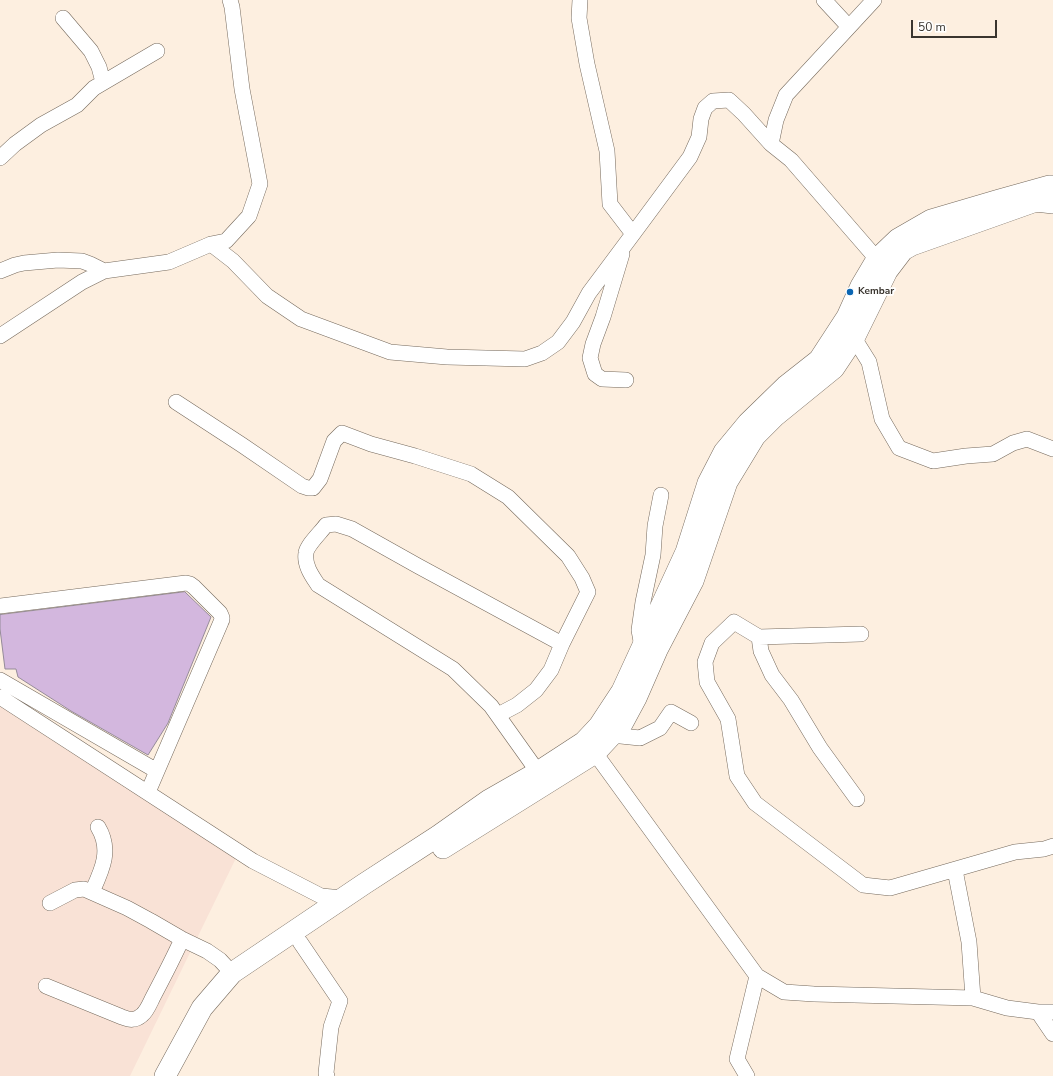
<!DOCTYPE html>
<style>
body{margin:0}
#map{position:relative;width:1053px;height:1076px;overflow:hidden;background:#fdefe0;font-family:"Nunito Sans",sans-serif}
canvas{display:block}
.scale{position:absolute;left:911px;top:20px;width:86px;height:18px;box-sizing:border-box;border:2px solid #3a352f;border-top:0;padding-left:5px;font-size:12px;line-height:14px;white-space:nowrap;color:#3a352f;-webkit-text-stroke:3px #fff;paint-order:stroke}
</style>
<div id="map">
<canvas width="1053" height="1076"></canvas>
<div class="scale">50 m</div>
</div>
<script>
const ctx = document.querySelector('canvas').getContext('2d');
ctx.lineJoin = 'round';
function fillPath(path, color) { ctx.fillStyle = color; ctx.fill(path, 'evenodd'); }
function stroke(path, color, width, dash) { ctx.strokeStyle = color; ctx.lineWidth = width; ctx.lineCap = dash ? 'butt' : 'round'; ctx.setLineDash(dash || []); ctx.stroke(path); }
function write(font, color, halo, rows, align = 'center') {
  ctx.font = font + ' "Nunito Sans",sans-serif'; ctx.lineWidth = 3.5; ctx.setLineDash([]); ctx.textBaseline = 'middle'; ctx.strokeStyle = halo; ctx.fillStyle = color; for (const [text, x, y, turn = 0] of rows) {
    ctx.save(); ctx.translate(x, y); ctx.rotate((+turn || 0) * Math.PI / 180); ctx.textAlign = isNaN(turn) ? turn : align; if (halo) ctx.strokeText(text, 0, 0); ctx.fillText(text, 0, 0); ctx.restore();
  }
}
fillPath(new Path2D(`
 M0 704 237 856 130 1076H0Z`), '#f9e2d6');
const building = new Path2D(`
 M185 592 211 617 168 723 148 755 71 711 18 677 16 669H5L0 629V615Z`);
fillPath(building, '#d3b7de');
stroke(building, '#958b99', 1);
const minor = new Path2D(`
 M580 0 579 18 587 64 607 151 610 204 633 234 690 157 699 137 701 119 705 108 713 101 729 100 744 114 771 144
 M824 0 849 27
 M874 0 786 95 776 120 771 144 791 160 883 266
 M63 18 91 51 99 67 103 82
 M0 158 15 144 41 125 77 105 94 88 157 51
 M211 244 233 261 267 296 301 319 390 352 447 357 525 359 542 353 558 342 573 322 589 293 633 234
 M622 254 603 317 593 344 590 358 595 374 602 379 626 380
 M0 271 15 265 24 263 58 260 82 261 90 264 104 271
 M0 336 82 282 104 271 169 262 211 244 226 241 249 216 260 184 242 89 232 7 230 0
 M854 338 869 362 882 419 899 448 933 461 966 456 993 454 1013 443 1027 439 1053 449
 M176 402 242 445 302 486 308 488H313L320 479 334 441 342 433 371 444 415 456 471 474 508 497 568 556 582 578 588 592 562 644 551 670 536 690 517 705 498 715
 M0 606 186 583 190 584 194 587 220 613C222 617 223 619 221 622L148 792
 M861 634 759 637 734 622 712 643 705 662 707 682 728 719 737 776 755 803 863 885 890 888 1015 852 1044 849 1053 846
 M759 637 761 651 772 675 791 700 820 748 857 799
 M642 647 639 630 643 602 653 555 655 526 661 495
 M0 680 157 771
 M0 697 253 861 321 896 343 898
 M611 735 640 738 660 728 671 712 691 723
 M588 747 595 753 757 976 784 992 814 994 973 998 1007 1008 1038 1012H1053
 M538 772 491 706 453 669 318 585C312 576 304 565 306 553 307 545 321 532 326 525L336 524 352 529 418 566 562 644
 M955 870 969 942 973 998
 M92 892C102 870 112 850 98 827
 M50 903 75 890 84 889 127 908 151 921 182 939 207 951 220 960 232 973
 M300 942 340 1001 331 1027 326 1073 327 1076
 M46 986 122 1017C130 1020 135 1021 142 1015 147 1011 150 1003 153 997 163 978 173 959 182 939
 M1038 1012 1053 1034
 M747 1076 737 1059 757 976`);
const highway = new Path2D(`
 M443 848 595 753 622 724 636 698 657 650 693 581 727 482 755 436 775 416 834 368 854 338 887 271 903 250 912 245 1036 201 1053 203
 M165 1076 202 1008 232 973 364 884 438 836 489 800 538 772 584 742 599 726 622 691 686 552 708 483 724 452 748 423 786 386 819 360 847 317 861 286 877 259 898 239 931 220 999 200 1049 186H1053`);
stroke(minor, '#75695c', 16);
stroke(highway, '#75695c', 22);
stroke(minor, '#fff', 15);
stroke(highway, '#fff', 21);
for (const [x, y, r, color] of [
 [850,292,4,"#0b66b3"]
]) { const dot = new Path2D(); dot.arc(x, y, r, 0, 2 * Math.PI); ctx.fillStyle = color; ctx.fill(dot); stroke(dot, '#fff', 1.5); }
write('bold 10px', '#3a352f', '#fff', [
 ["Kembar",858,292]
], 'left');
</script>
